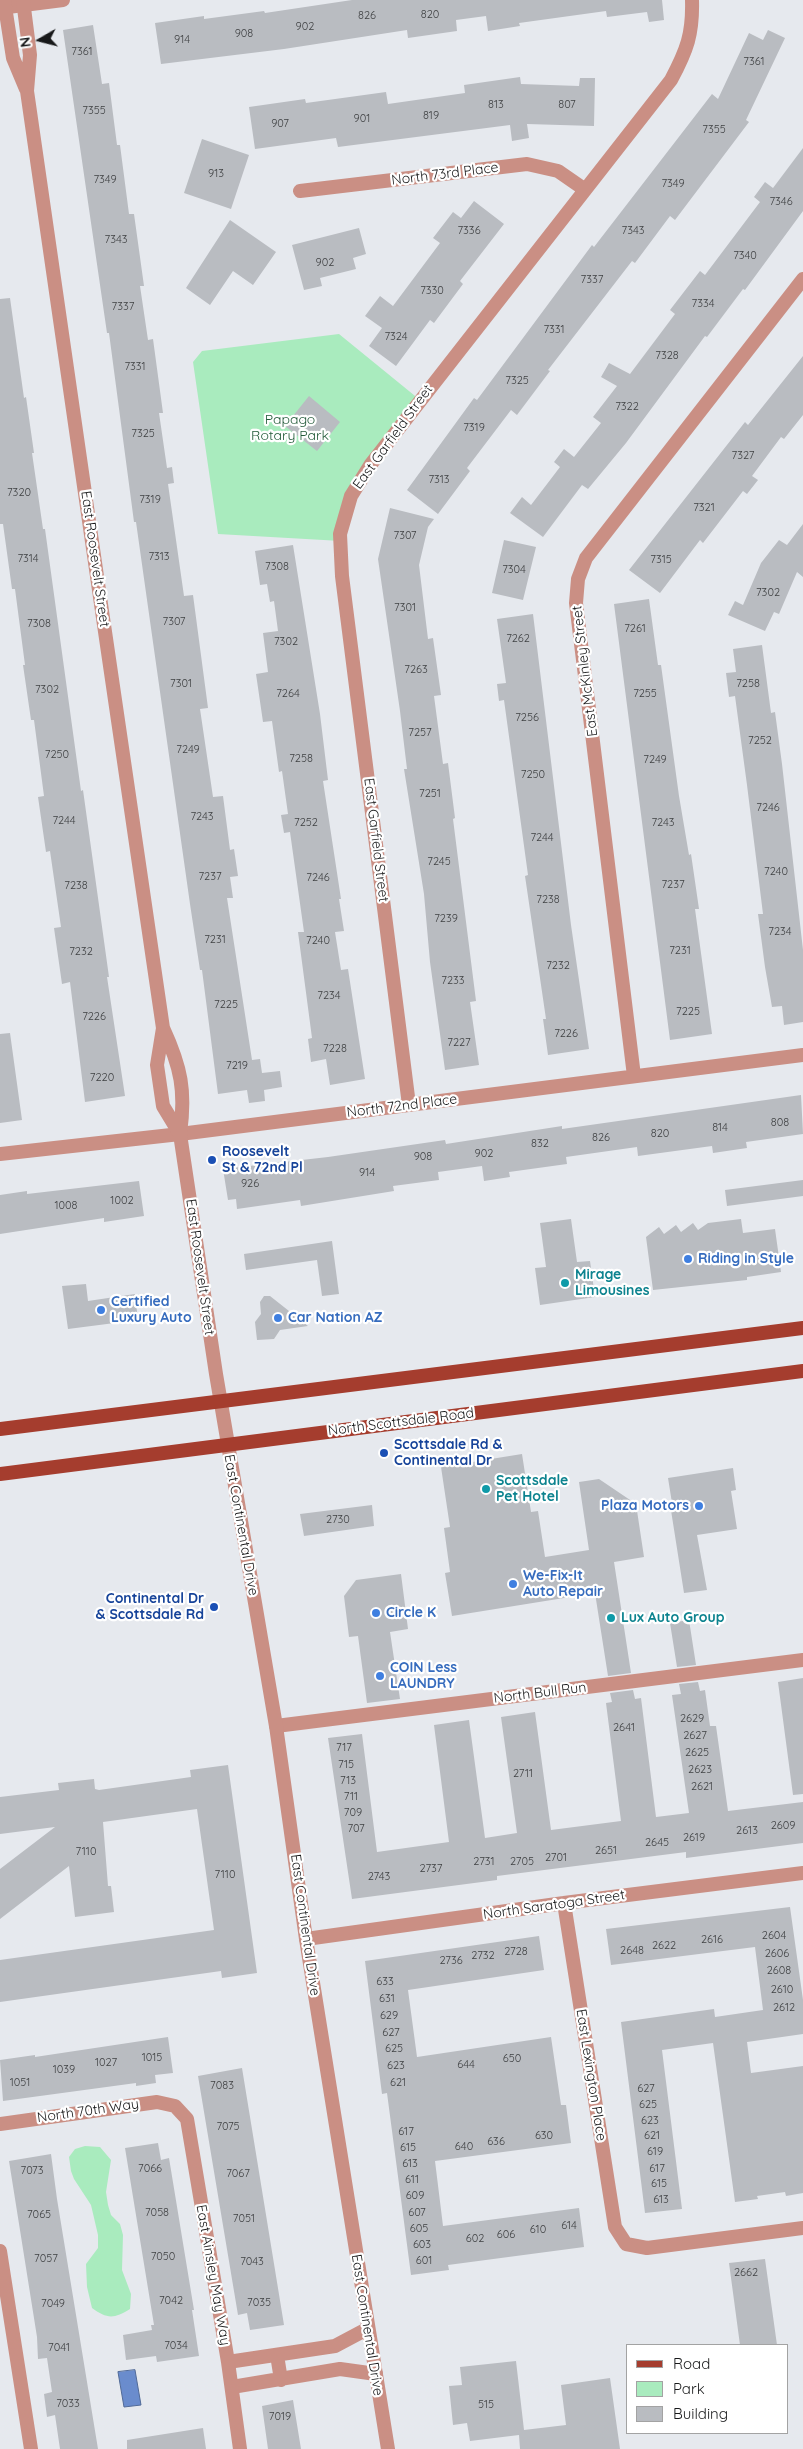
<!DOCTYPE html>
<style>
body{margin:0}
#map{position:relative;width:803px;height:2449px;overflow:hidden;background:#e6e9ee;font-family:Quicksand,sans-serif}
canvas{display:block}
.legend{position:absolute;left:626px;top:2344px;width:162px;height:90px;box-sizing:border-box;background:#fff;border:1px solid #a3a3a3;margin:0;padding:6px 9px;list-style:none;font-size:15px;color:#18191a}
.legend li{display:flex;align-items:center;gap:10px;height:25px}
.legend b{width:25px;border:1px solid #a3a3a3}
.north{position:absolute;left:15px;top:15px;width:50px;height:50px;-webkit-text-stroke:4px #fff;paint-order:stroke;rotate:262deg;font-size:14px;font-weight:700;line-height:20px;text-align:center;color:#18191a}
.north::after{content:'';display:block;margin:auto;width:18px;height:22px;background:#18191a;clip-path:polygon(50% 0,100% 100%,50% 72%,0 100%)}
</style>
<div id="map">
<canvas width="803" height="2449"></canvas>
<ul class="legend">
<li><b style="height:6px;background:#a53d2e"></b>Road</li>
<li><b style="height:14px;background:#a9ebbe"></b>Park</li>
<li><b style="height:14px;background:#b9bcc1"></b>Building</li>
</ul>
<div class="north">N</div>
</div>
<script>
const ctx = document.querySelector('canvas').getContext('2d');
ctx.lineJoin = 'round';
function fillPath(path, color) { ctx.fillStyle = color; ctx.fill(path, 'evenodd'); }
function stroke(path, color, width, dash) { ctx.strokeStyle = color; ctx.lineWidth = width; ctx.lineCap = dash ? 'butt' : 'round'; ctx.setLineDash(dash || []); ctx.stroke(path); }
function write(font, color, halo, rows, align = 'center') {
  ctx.font = font + ' Quicksand,sans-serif'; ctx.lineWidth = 4.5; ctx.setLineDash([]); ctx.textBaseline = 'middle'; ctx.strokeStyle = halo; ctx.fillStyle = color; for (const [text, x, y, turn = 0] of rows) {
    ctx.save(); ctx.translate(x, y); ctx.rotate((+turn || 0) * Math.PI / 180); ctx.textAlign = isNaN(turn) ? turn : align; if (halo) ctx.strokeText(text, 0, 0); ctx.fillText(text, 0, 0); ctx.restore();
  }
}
fillPath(new Path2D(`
 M339 334 420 400 369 465 341 541 218 534 193 362 202 351Z
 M85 2146 100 2147 111 2160 106 2192 108 2205 111 2215 120 2224 123 2235 122 2270 131 2294 130 2309C114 2319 107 2319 92 2308L87 2287 86 2264 98 2248V2235L91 2205 74 2179 71 2171 69 2157 75 2149Z`), '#a9ebbe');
const water = new Path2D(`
 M135 2370 141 2405 124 2407 118 2372Z`);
fillPath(water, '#6a8ccd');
stroke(water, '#516a97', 1);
fillPath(new Path2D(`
 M352 0H662L664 20 649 22 647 12 607 17 606 11 519 23 520 26 488 31 486 16 456 20 457 31 408 38 407 30 284 49 161 64 155 23 204 16V19L264 11 265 13Z
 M93 25 102 84 109 83 117 145H120L129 214H134L144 286H140L148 340 153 339 163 413H159L167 468 172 467 174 483 168 484 184 596 193 595 208 708 200 709 213 797 223 796 230 850 234 849 238 876 230 877 233 898H227L252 1060 260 1059 262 1073 280 1071 282 1087 264 1090 265 1101 249 1103 247 1090 218 1094 202 970H200L190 904 136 522H134L109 333H107L63 30Z
 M768 30 785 38 746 120 749 122 675 220 670 216 635 263 632 261 548 370 550 371 517 415 511 410 467 468 470 471 438 514 407 490 474 398 477 400 592 245 594 247 712 94 718 99 749 33 763 40Z
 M520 77 521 84 579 86 580 78H595L594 126 527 124 529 138 512 141 510 125 338 147 336 138 255 149 249 107 305 99 306 103 386 92 388 104 465 93 464 85Z
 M202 139 249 155 231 209 184 193Z
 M803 148V211L745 290 743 289 707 337 705 336 626 443 588 489 582 485 543 537 510 513 522 497 531 505 560 467 554 462 564 449 574 457 601 423 593 417 617 386 601 377 609 363 630 374 675 314 670 310 700 271 705 275 760 202 754 197 765 182 773 188Z
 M474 201 504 224 460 281 463 284 434 323 430 320 396 366 369 346 382 328 365 316 380 296 393 306 440 243 433 238 453 212 461 218Z
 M230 220 276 252 253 285 233 271 210 305 186 288Z
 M359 228 366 254 353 258 356 269 320 278 322 286 304 290 292 245Z
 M10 298 24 398 26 397 34 453H32L43 529H45L81 791 83 790 109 977H107L125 1096 85 1102 70 982 62 984 54 928 61 927 50 851 46 852 38 797 44 796 34 720H31L23 665H25L15 589H12L3 524H0V299Z
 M803 356V415L784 439 781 437 752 476 758 480 747 494 743 491 703 543 700 540 660 593 629 570 745 422 748 425Z
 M309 396 340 422 317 451 285 426Z
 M390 508 434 519 428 527 419 565 428 639 433 638 441 695 434 696 443 764 448 763 455 818 453 819 476 1001 470 1002 479 1065 445 1070 430 962 424 894 404 769H407L400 711 378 559Z
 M803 524V577L797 572 779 614 774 612 765 631 728 615 735 601 743 605 761 563 779 540 787 545Z
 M504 540 536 547 523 600 492 593Z
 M293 545 320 714 328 780 323 781 341 899H339L344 931 335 932 341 970 348 969 365 1079 330 1085 326 1059 311 1062 308 1039 312 1038 298 932H304L290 832 284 833 281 815 288 814 282 771 279 772 272 721 263 722 256 674 268 672 263 633 278 631 274 601 270 602 267 584 260 585 255 551Z
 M649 599 658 665H661L679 796 689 855 691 854 699 909H695L712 1034 670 1040 614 604Z
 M533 614 571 925 589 1049 548 1055 543 1019H546L525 876 528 875 504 700 499 701 497 684 506 683 497 619Z
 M762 645 771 713 775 712 782 764 803 950V1022L784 1025 782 1006 772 1007 765 967 758 914H763L747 785 735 696 729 697 726 673 736 672 733 649Z
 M10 1033 22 1120 0 1123V1034Z
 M801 1095 803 1134 746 1142 747 1148 713 1153 712 1146 638 1156 637 1147 566 1157 567 1164 509 1172 510 1177 484 1181 482 1166 438 1172 439 1180 393 1186 394 1191 301 1206 300 1200 237 1209 236 1199 228 1200 223 1169 328 1157 445 1140 446 1144 562 1126V1129Z
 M803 1180V1196L727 1206 725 1190Z
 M139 1181 144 1216 104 1222V1218L0 1234V1195L27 1191V1194Z
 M571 1219 577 1262 590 1261 595 1297 540 1305 535 1268 546 1267 540 1223Z
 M741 1219 743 1233 775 1229 781 1272 747 1277V1280L653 1290 646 1237 659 1227 664 1234 676 1225 681 1232 693 1223 698 1230 708 1223Z
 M332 1241 339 1294 322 1296 317 1260 246 1270 244 1254Z
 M86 1284 88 1301 135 1294 138 1320 68 1329 62 1286Z
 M264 1296H270L308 1326 280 1330 274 1339 257 1340 255 1322 261 1314 260 1302Z
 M522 1454 531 1512 538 1511 545 1557 589 1550 579 1482 599 1479 636 1504 644 1557 614 1562 631 1673 608 1676 595 1593 452 1616 445 1573 450 1572 444 1528 450 1527 441 1467Z
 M733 1468 736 1490 731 1491 737 1529 697 1535 707 1590 684 1593 670 1504 672 1503 668 1478Z
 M372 1505 374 1526 304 1536 300 1514Z
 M401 1574 408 1629 390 1632 400 1699 367 1703 358 1636 349 1637 344 1596 356 1580Z
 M689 1620 696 1665 677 1667 670 1623Z
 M803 1678V1794L793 1795 778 1682Z
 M698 1682 700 1691 705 1690 710 1726H716L728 1811 803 1802V1843L686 1858V1852L497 1876V1880L352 1899 328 1738 362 1734 377 1852 449 1842 434 1725 469 1720 485 1838 517 1833 501 1717 535 1712 551 1830 621 1821 606 1703 612 1702 610 1693 633 1690 635 1699 641 1698 656 1817 689 1813 672 1695 681 1694 679 1684Z
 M228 1765 257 1973 222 1978 221 1971 0 2002V1960L214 1930 197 1809 103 1822 108 1886H111L114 1912 75 1917 69 1866 0 1919V1869L55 1827 0 1834V1797L59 1790 58 1783 94 1779 95 1789 99 1790 191 1777 190 1770Z
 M790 1907 803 2000V2034L747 2042 751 2073 803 2066V2193L786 2196 785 2192 757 2196 758 2199 735 2202 713 2043 662 2050 682 2209 645 2213 621 2022 714 2009 715 2017 763 2010 755 1947 611 1965 606 1929Z
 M539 1936 544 1970 408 1990 417 2057 551 2037 561 2105H566L571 2143 435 2161 443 2226 579 2208 584 2247 448 2265 449 2270 411 2275 387 2093 382 2094 365 1961Z
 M168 2037 173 2073 155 2075 156 2083 136 2086V2083L3 2101 0 2060 35 2055V2057Z
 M242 2068 284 2325 250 2330 247 2313 238 2315 198 2076Z
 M158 2143 161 2160 169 2158 194 2310H192L199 2356 157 2362 156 2356 126 2360 123 2335 152 2330 151 2325H154L125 2148Z
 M51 2154 57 2199 98 2449H60L55 2415 47 2417 44 2394 52 2392 47 2358 38 2359 37 2337 9 2161Z
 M765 2259 777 2345H740L729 2263Z
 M516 2361 524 2430 566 2425 561 2385 610 2378 620 2449H520L519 2435 470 2441 467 2423 453 2425 449 2386 462 2385 460 2367Z
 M293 2400 301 2449H268L262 2406Z
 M203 2428 206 2449H127V2440Z`), '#b9bcc1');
stroke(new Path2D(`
 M0 8 63 0
 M300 191 527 164 558 171 584 189
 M634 1076 576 603 578 579 586 558 803 279
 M409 1105 342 576 340 534 351 496 371 464 671 80C687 50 693 34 692 0
 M0 1154 180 1134 803 1055
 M276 1726 803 1660
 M564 1903 615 2227 626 2244 647 2248 803 2228
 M306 1939 564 1903 803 1873
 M0 2124 157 2102 175 2106 187 2119 228 2362 240 2449
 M0 2251 31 2449
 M277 2355 281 2380
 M228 2362 335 2346 367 2329
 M232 2387 340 2369 376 2374`), '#ca8f84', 14);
stroke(new Path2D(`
 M4 0 13 58 26 89
 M23 0 30 55 27 91C73 403 116 716 163 1028 181 1067 186 1091 180 1134L216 1374 276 1726 306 1939 388 2449
 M163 1028 157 1065 163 1106 180 1134`), '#ca8f84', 14);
stroke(new Path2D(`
 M0 1429 803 1328
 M0 1474 803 1371`), '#a53d2e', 14);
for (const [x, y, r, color] of [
 [212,1160,5,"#1a4fb4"],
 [688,1259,5,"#3f7fe0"],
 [565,1283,5,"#0f9aa8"],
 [101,1310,5,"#3f7fe0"],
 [278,1318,5,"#3f7fe0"],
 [384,1453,5,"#1a4fb4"],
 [486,1489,5,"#0f9aa8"],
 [699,1506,5,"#3f7fe0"],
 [513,1584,5,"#3f7fe0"],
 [214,1607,5,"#1a4fb4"],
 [376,1613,5,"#3f7fe0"],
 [611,1618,5,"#0f9aa8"],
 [380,1676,5,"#3f7fe0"]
]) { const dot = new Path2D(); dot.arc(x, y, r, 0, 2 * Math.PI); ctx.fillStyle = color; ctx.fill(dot); stroke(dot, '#fff', 2); }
write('11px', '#404244', null, [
 ["820",430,15],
 ["826",367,16],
 ["902",305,27],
 ["908",244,34],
 ["914",182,40],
 ["7361",82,52],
 ["7361",754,62],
 ["813",496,105],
 ["807",567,105],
 ["7355",94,111],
 ["819",431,116],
 ["901",362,119],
 ["907",280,124],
 ["7355",714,130],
 ["913",216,174],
 ["7349",105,180],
 ["7349",673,184],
 ["7346",781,202],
 ["7336",469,231],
 ["7343",633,231],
 ["7343",116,240],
 ["7340",745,256],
 ["902",325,263],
 ["7337",592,280],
 ["7330",432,291],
 ["7334",703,304],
 ["7337",123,307],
 ["7331",554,330],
 ["7324",396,337],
 ["7328",667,356],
 ["7331",135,367],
 ["7325",517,381],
 ["7322",627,407],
 ["7319",474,428],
 ["7325",143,434],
 ["7327",743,456],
 ["7313",439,480],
 ["7320",19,493],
 ["7319",150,500],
 ["7321",704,508],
 ["7307",405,536],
 ["7313",159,557],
 ["7314",28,559],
 ["7315",661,560],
 ["7308",277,567],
 ["7304",514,570],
 ["7302",768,593],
 ["7301",405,608],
 ["7307",174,622],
 ["7308",39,624],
 ["7261",635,629],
 ["7262",518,639],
 ["7302",286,642],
 ["7263",416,670],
 ["7301",181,684],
 ["7258",748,684],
 ["7302",47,690],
 ["7264",288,694],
 ["7255",645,694],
 ["7256",527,718],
 ["7257",420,733],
 ["7252",760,741],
 ["7249",188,750],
 ["7250",57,755],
 ["7258",301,759],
 ["7249",655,760],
 ["7250",533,775],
 ["7251",430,794],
 ["7246",768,808],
 ["7243",202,817],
 ["7244",64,821],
 ["7252",306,823],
 ["7243",663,823],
 ["7244",542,838],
 ["7245",439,862],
 ["7240",776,872],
 ["7237",210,877],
 ["7246",318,878],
 ["7237",673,885],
 ["7238",76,886],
 ["7238",548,900],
 ["7239",446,919],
 ["7234",780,932],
 ["7231",215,940],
 ["7240",318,941],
 ["7231",680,951],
 ["7232",81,952],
 ["7232",558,966],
 ["7233",453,981],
 ["7234",329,996],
 ["7225",226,1005],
 ["7225",688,1012],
 ["7226",94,1017],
 ["7226",566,1034],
 ["7227",459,1043],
 ["7228",335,1049],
 ["7219",237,1066],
 ["7220",102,1078],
 ["808",780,1123],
 ["814",720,1128],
 ["820",660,1134],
 ["826",601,1138],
 ["832",540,1144],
 ["902",484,1154],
 ["908",423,1157],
 ["914",367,1173],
 ["926",250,1184],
 ["1002",122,1201],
 ["1008",66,1206],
 ["2730",338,1520],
 ["2629",692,1719],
 ["2641",624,1728],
 ["2627",695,1736],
 ["717",344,1748],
 ["2625",697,1753],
 ["715",346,1765],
 ["2623",700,1770],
 ["2711",523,1774],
 ["713",348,1781],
 ["2621",702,1787],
 ["711",351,1797],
 ["709",353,1813],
 ["2609",783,1826],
 ["707",356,1829],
 ["2613",747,1831],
 ["2619",694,1838],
 ["2645",657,1843],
 ["2651",606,1851],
 ["7110",86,1852],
 ["2701",556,1858],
 ["2731",484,1862],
 ["2705",522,1862],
 ["2737",431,1869],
 ["7110",225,1875],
 ["2743",379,1877],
 ["2604",774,1936],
 ["2616",712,1940],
 ["2622",664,1946],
 ["2648",632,1951],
 ["2728",516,1952],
 ["2606",777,1954],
 ["2732",483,1956],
 ["2736",451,1961],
 ["2608",779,1971],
 ["633",385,1982],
 ["2610",782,1990],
 ["631",387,1999],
 ["2612",784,2008],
 ["629",389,2016],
 ["627",391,2033],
 ["625",394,2049],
 ["1015",152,2058],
 ["650",512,2059],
 ["1027",106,2063],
 ["644",466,2065],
 ["623",396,2066],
 ["1039",64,2070],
 ["1051",20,2083],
 ["621",398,2083],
 ["7083",222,2086],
 ["627",646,2089],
 ["625",648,2105],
 ["623",650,2121],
 ["7075",228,2127],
 ["617",406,2132],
 ["630",544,2136],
 ["621",652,2136],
 ["636",496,2142],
 ["640",464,2147],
 ["615",408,2148],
 ["619",655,2152],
 ["613",410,2164],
 ["7066",150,2169],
 ["617",657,2169],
 ["7073",32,2171],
 ["7067",238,2174],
 ["611",412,2180],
 ["615",659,2184],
 ["609",415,2196],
 ["613",661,2200],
 ["7058",157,2213],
 ["607",417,2213],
 ["7065",39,2215],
 ["7051",244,2219],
 ["614",569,2226],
 ["605",419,2229],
 ["610",538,2230],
 ["606",506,2235],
 ["602",475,2239],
 ["603",422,2245],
 ["7050",163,2257],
 ["7057",46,2259],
 ["601",424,2261],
 ["7043",252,2262],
 ["2662",746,2273],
 ["7042",171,2301],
 ["7035",259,2303],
 ["7049",53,2304],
 ["7034",176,2346],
 ["7041",59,2348],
 ["7033",68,2404],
 ["515",486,2405],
 ["7019",280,2417]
]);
write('14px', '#18191a', '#fff', [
 ["North 73rd Place",445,174,-7],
 ["East Garfield Street",393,437,-54],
 ["East Roosevelt Street",95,559,82],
 ["East McKinley Street",585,671,-97],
 ["East Garfield Street",376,840,83],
 ["North 72nd Place",402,1106,-7],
 ["East Roosevelt Street",200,1267,82],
 ["North Scottsdale Road",401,1422,-7],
 ["East Continental Drive",241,1525,80],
 ["North Bull Run",540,1693,-7],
 ["North Saratoga Street",554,1905,-8],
 ["East Continental Drive",305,1925,82],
 ["East Lexington Place",591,2075,81],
 ["North 70th Way",88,2111,-8],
 ["East Ainsley May Way",213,2275,80],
 ["East Continental Drive",367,2325,81]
]);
write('14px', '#225a39', '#fff', [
 ["Papago",290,420],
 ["Rotary Park",290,436]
]);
write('bold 14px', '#164399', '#fff', [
 ["Roosevelt",222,1152],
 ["St & 72nd Pl",222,1168],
 ["Scottsdale Rd &",394,1445],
 ["Continental Dr",394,1461],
 ["Continental Dr",204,1599,"right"],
 ["& Scottsdale Rd",204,1615,"right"]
], 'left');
write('bold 14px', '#366cbe', '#fff', [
 ["Riding in Style",698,1259],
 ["Certified",111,1302],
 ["Luxury Auto",111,1318],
 ["Car Nation AZ",288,1318],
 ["Plaza Motors",689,1506,"right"],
 ["We-Fix-It",523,1576],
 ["Auto Repair",523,1592],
 ["Circle K",386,1613],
 ["COIN Less",390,1668],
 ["LAUNDRY",390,1684]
], 'left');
write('bold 14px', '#0d838f', '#fff', [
 ["Mirage",575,1275],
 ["Limousines",575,1291],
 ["Scottsdale",496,1481],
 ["Pet Hotel",496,1497],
 ["Lux Auto Group",621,1618]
], 'left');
</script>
